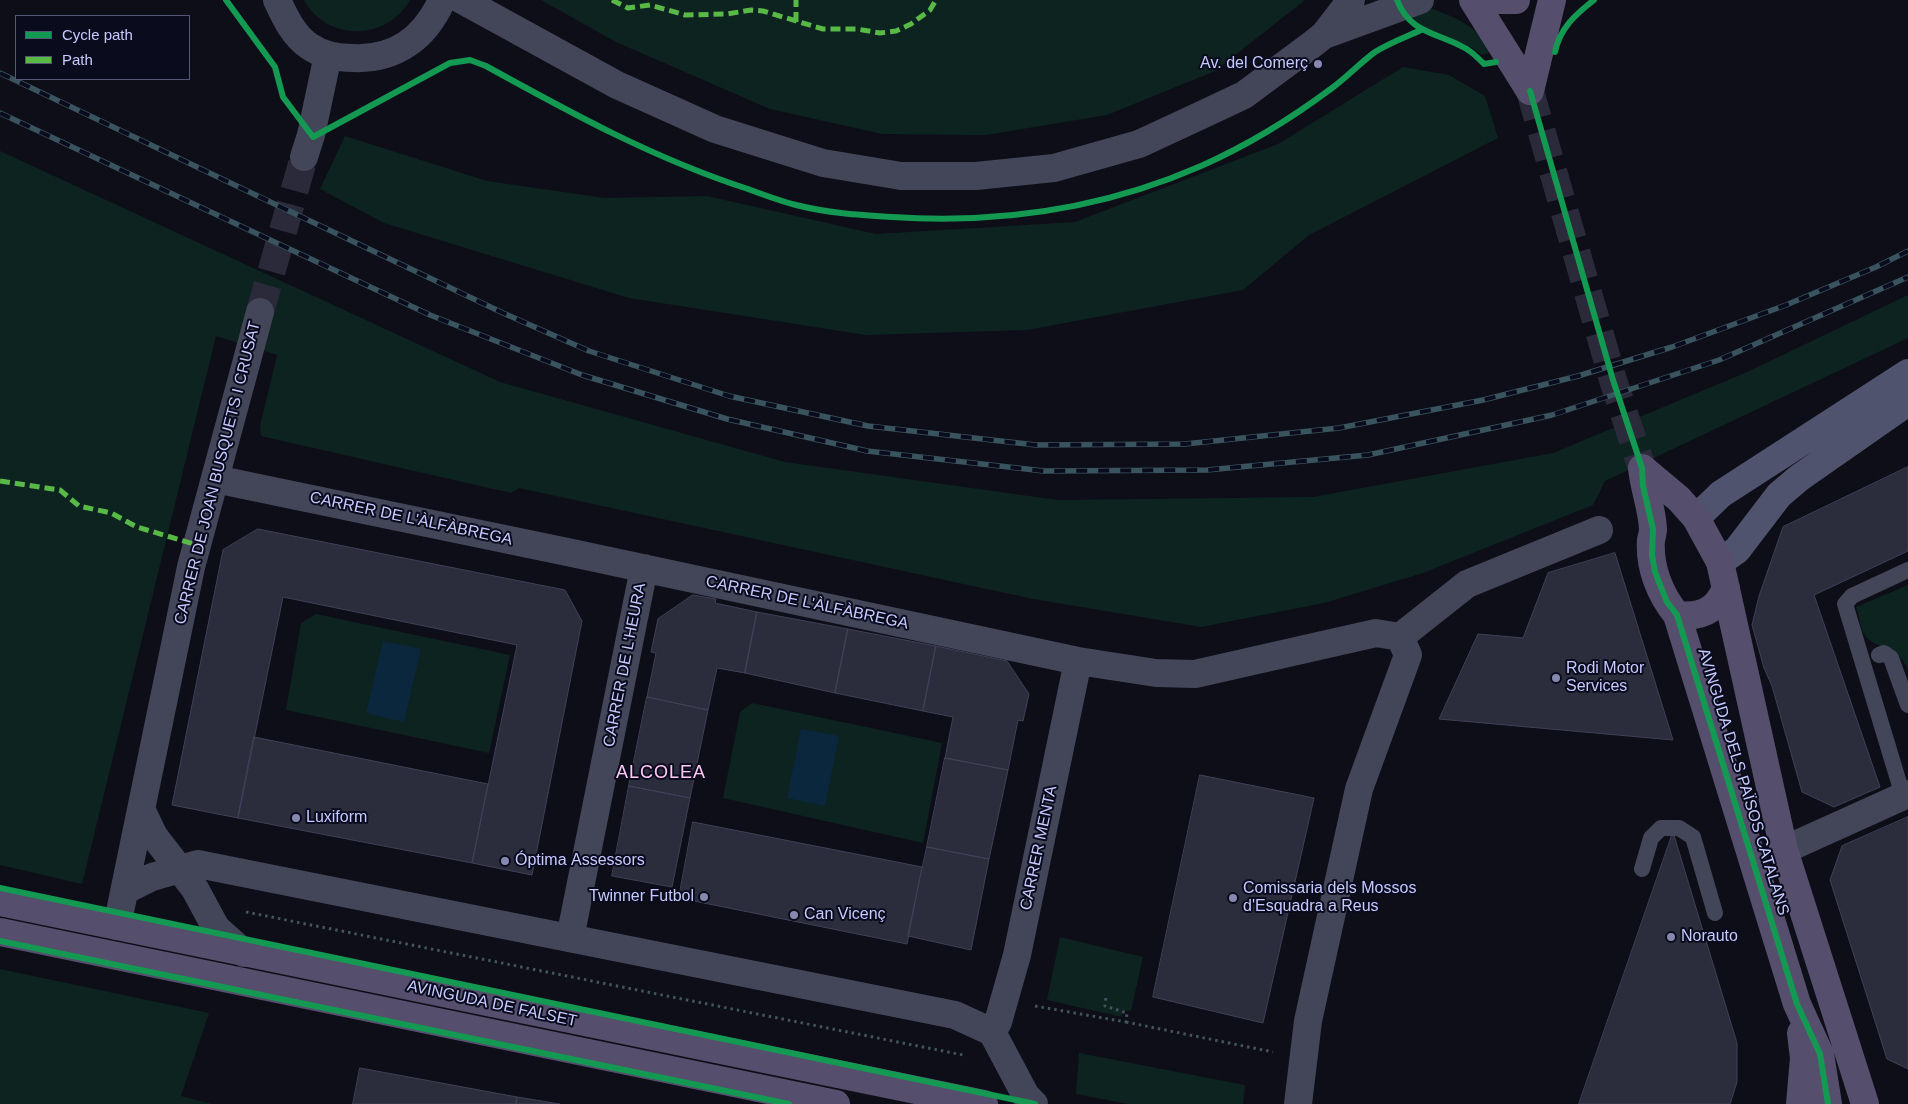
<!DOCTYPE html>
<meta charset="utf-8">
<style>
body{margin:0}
#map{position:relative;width:1908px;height:1104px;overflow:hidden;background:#0e0e18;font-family:Arial,sans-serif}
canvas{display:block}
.legend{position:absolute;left:15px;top:15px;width:175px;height:65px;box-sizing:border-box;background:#0a0b1c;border:1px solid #555777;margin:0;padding:6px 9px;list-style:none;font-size:15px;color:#c6caff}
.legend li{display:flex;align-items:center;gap:10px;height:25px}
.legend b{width:25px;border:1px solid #555777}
</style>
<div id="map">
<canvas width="1908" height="1104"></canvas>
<ul class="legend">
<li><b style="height:6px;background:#139951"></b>Cycle path</li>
<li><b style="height:6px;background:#58b947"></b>Path</li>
</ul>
</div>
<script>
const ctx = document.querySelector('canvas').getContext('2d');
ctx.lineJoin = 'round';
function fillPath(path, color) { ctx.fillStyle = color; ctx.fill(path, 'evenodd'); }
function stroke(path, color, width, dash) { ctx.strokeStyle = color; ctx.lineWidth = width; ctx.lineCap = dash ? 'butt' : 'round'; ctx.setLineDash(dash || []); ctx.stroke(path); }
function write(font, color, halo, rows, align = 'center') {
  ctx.font = font + ' Arial,sans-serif'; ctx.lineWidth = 4; ctx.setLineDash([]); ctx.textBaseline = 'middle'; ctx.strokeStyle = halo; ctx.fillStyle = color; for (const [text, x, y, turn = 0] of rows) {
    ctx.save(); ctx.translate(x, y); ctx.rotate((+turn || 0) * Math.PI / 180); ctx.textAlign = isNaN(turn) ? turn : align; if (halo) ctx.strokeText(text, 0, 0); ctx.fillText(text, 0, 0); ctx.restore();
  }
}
fillPath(new Path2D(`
 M304 0H410C387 41 327 42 304 0Z
 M541 0H1305L1215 71 1107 115 986 135 882 134 770 109 616 42Z
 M1433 9C1454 17 1483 28 1489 53L1481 55C1462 35 1426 39 1411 15L1412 11Z
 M1403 67 1449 75 1485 96 1498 138 1309 235 1243 290 1027 330 866 335 629 298 384 223 320 189 345 136 487 181 605 198 707 196 876 234 1075 222 1278 144Z
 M0 151 500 382 785 462 1058 500 1313 497 1553 453 1745 373 1908 295V338L1605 481 1593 505 1423 573 1324 603 1201 627 1033 599 519 488 511 493 261 436 260 426 277 355 216 336 82 884 0 865Z
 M1908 585V670C1897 642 1876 652 1864 634 1860 627 1859 615 1856 607Z
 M316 614 510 655 489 753 286 710 301 623Z
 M752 703 942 743 923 843 723 798 740 712Z
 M1060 937 1143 957 1131 1011 1122 1010V1017L1047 1000Z
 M0 969 209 1013 181 1096 212 1104H0Z
 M1079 1053 1245 1085 1243 1104H1128L1076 1094Z`), '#0d2320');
fillPath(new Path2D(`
 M383 641 421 649 404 722 366 713Z
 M801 729 839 736 825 806 787 798Z`), '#0a273d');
const building = new Path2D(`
 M1908 467V551L1814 595 1880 787 1834 807 1802 792 1772 686 1764 668 1752 625 1759 596 1783 527Z
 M258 529 565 590 582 621 532 875 472 863 517 645 283 597 238 818 172 805 223 550Z
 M1615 553 1673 740 1439 719 1478 634 1523 638 1548 573Z
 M693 595 716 599 715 603 757 612 745 673 717 668 708 710 647 697 656 653 651 652 658 619Z
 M757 612 848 629 835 693 745 673Z
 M848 629 936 646 923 711 835 693Z
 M936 646 1007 661 1029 694 1023 721 1018 720 1008 770 945 758 953 717 923 711Z
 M647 697 708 710 690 798 629 786Z
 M254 737 488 784 472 863 238 818Z
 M945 758 1008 770 989 859 927 847Z
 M1200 775 1314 798 1263 1023 1153 997Z
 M629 786 690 798 672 887 612 876Z
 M1908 817V1069L1887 1059 1830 880 1842 846Z
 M693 822 922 867 907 944 679 898Z
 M1673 832 1737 1043V1082L1730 1104H1579Z
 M927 847 989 859 971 950 908 936Z
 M360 1068 517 1097 516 1104H353Z
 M517 1097 560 1104H516Z`);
fillPath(building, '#2b2c3c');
stroke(building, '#404058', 1);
stroke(new Path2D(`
 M260 312 304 157`), '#2a2a3b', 28, [28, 14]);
stroke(new Path2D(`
 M1530 91 1613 380 1642 468`), '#2a2a3b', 28, [28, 14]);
stroke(new Path2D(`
 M246 912 963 1055
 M1035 1006 1126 1022 1127 1013 1105 1006 1106 996
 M1126 1022 1273 1052`), '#42545c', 3, [2.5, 4]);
stroke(new Path2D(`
 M1879 655 1884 653 1891 658 1908 705
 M1903 796 1845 604 1852 596 1908 570
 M1642 869 1651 838 1661 828H1679L1693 837 1715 913`), '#434559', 16);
stroke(new Path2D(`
 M277 0C285 17 293 35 309 46 322 55 338 58 353 58 395 60 425 38 442 0
 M462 0 617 85 715 129 823 163 901 176H976L1054 168 1139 144 1193 119 1244 95 1310 46 1324 35 1351 0
 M1324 35 1420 0
 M304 157 311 135 328 55
 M215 479 572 553 1078 661 1156 673 1195 674 1376 633 1400 637
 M1400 637 1467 584 1599 530
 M142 811 154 836 195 889 216 928 244 953
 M1784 850 1908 794
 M126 890 152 877 198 864 955 1015 992 1032 1026 1096 1034 1104
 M117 926 191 567 260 312
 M570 938 644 568
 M992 1032 998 1022 1017 955 1078 661
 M1298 1104 1308 1021 1359 789 1408 655 1400 637`), '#434559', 28);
stroke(new Path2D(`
 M1696 518 1721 494 1908 373
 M1720 562 1737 550 1779 495 1799 478 1908 402`), '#4f536d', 28);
stroke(new Path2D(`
 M1473 0 1530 91
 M1492 0H1516
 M1530 91 1552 0
 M1642 468 1679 499 1696 518 1720 562 1784 850 1865 1104
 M1642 468C1644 489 1652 508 1653 529 1653 532 1652 536 1651 540 1649 567 1660 595 1677 615L1797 1004 1820 1054 1828 1104
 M1677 615C1702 618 1717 610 1726 588
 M0 902 984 1104
 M0 932 836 1104
 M1800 1104 1804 1058 1801 1033`), '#554f6d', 28);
const rail = new Path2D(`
 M0 73 503 313 589 351 729 396 868 426 1036 445 1185 444 1339 428 1483 400 1578 376 1672 347 1786 305 1876 267 1908 251
 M0 113 430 315 582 375 727 419 867 451 1044 471 1207 470 1368 455 1552 415 1719 360 1908 277`);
stroke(rail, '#39545e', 5.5);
stroke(rail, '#0a0b1c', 4, [11]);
stroke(new Path2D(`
 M612 0 628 8 650 5 685 15 727 14 751 10 763 11 823 29H857L880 33 896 31 911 24 930 10 936 0
 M796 22V0
 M0 481 60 490 79 506 111 513 137 527 197 545`), '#58b947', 5, [10, 5]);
stroke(new Path2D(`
 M226 0 275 67 283 97 313 137 450 63 470 60 486 66C571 113 655 159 748 189 764 195 780 201 796 205 827 213 860 215 892 217 998 224 1103 209 1201 166 1246 146 1292 118 1332 88 1347 77 1360 63 1375 52 1389 43 1406 37 1421 30
 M1397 0C1409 31 1432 32 1459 45 1469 49 1476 56 1484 64L1496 62
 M1555 52C1560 28 1575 15 1594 0
 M1530 91 1613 380 1642 468 1643 486 1653 529 1652 555 1655 572 1667 602 1677 615 1797 1004 1820 1054 1828 1104
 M0 888 1035 1104
 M0 941 789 1104`), '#139951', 6);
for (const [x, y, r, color] of [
 [1318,64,5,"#8688ae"],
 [1556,678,5,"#8688ae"],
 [296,818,5,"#8688ae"],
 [505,861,5,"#8688ae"],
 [704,897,5,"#8688ae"],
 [1233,898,5,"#8688ae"],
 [794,915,5,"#8688ae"],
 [1671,937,5,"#8688ae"]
]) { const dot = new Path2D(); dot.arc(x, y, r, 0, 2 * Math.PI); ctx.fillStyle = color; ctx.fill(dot); stroke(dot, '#0a0b1c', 2); }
write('16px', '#c6caff', '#0a0b1c', [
 ["Av. del Comerç",1308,64,"right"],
 ["Rodi Motor",1566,669],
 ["Services",1566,687],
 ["Luxiform",306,818],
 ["Óptima Assessors",515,861],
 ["Comissaria dels Mossos",1243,889],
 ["d'Esquadra a Reus",1243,907],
 ["Twinner Futbol",694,897,"right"],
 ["Can Vicenç",804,915],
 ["Norauto",1681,937]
], 'left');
write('16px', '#c6caff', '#0a0b1c', [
 ["CARRER DE JOAN BUSQUETS I CRUSAT",218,473,-76],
 ["CARRER DE L'ÀLFÀBREGA",411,519,12],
 ["CARRER DE L'ÀLFÀBREGA",807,603,12],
 ["CARRER DE L'HEURA",625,665,-79],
 ["AVINGUDA DELS PAÏSOS CATALANS",1743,782,73],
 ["CARRER MENTA",1039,848,-78],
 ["AVINGUDA DE FALSET",492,1004,12]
]);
ctx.letterSpacing = '1px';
write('18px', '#ffc8f5', '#0a0b1c', [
 ["ALCOLEA",661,773]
]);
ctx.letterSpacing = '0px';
</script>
